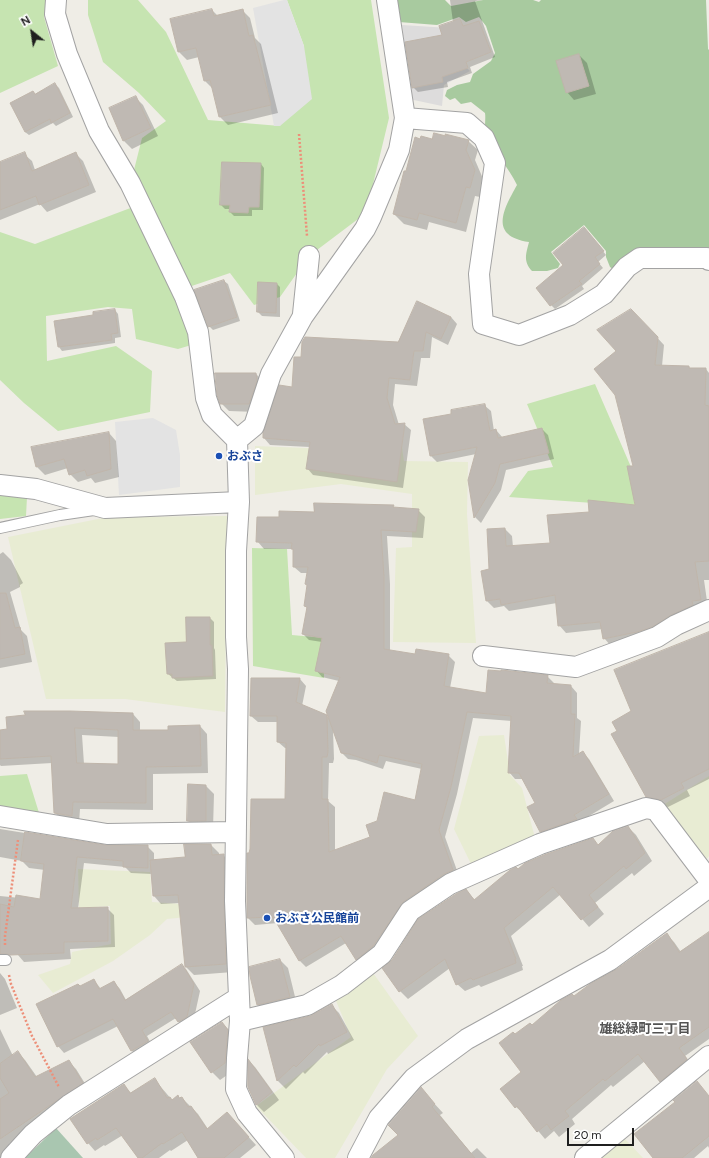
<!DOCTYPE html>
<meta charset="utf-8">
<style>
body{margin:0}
#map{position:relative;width:709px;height:1158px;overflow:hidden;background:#efede6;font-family:Figtree,sans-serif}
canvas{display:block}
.north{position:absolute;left:12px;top:12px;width:40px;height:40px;-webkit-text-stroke:3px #fff;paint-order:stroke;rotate:330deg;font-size:11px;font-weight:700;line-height:16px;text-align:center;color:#1f1f1f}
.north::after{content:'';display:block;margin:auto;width:14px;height:18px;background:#1f1f1f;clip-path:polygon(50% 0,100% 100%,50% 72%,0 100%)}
.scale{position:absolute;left:567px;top:1128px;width:67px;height:18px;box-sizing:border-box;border:2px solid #1f1f1f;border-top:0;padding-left:5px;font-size:12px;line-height:14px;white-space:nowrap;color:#1f1f1f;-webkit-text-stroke:3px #fff;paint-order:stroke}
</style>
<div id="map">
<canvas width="709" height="1158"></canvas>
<div class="north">N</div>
<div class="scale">20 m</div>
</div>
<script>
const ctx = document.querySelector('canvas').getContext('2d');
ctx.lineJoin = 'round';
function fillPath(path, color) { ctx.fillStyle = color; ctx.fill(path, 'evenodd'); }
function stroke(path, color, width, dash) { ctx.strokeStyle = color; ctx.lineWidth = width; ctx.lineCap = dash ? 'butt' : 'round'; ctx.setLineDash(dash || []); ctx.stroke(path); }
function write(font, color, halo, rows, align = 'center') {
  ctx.font = font + ' Figtree,"Noto Sans JP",sans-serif'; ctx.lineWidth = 4; ctx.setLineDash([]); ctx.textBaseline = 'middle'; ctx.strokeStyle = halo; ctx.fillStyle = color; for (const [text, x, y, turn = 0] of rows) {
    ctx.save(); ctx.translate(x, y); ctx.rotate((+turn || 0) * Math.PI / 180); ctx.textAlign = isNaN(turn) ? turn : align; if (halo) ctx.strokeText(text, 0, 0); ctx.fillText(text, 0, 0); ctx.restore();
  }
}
fillPath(new Path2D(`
 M402 25 449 28 459 60 470 71 444 85 442 106 409 99Z`), '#dddcdc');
fillPath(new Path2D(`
 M400 432 404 461 468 462 467 514 476 643 393 642 396 548 412 547V494L341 484 255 495V446L332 449Z
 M227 516 225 712 125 699H46L8 537 108 517Z
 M504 735 510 775 522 788 535 838 472 866 454 829 479 736Z
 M709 776V856L705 861 663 805Z
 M78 869 150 872 152 902 196 905 197 916 167 919 150 935 113 961 53 993 38 975 70 964 72 952 111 944 110 906 79 908Z
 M371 970 418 1036 387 1069 335 1158H306L256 1106 351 1037 334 996Z
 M625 1139 643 1158H602Z`), '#e8ecd3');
fillPath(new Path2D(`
 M0 0H49L44 17 58 66 0 93Z
 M88 0H138L166 32 208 120 280 126 304 46 287 0H371L389 118 366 213 309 256 280 297 254 305 230 273 177 291 198 343 178 349 136 339 132 309 108 307 46 316 47 361 116 346 152 371 150 412 58 431 24 403 0 380V232L35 244 149 201 134 170 142 138 166 121 139 93 103 62 88 15Z
 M595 384 631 467 635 506 509 497 528 471 553 467 527 404Z
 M0 494 27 497 26 516 0 519Z
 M252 548 287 549 292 635 324 638V678L253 666Z
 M27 774 40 816 0 811V776Z`), '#c6e4b1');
fillPath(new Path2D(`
 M395 0H445L451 6 483 0H533L539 2 541 0H706L708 49 709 50V253L616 271 610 267 606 257V251L584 225 551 252 560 264 558 268 547 271H532C523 261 526 254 529 242 489 236 503 210 517 185 509 167 492 152 486 132 484 127 486 119 485 113L471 102 461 104 455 98 450 100 445 96 447 90 457 85 470 82 473 74 491 61 495 53 486 26 479 17 466 22 459 17 437 25 399 22Z`), '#a8ca9f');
fillPath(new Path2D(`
 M56 1128 83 1158H25Z`), '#a9c6b0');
fillPath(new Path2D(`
 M284 0H287L304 46 312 99 280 126H274L253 8Z
 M153 418 176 430 180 455V487L119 495 115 422Z`), '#e3e3e3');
fillPath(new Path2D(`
 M450 0H482L475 1 495 57 470 67 472 73 447 82 448 87 418 92 413 87 444 36 453 22Z
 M212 10 218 16 242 10 250 18 255 38 261 44 278 113 228 125 220 117 213 89 205 81 199 57 187 60 179 52 172 20Z
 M579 55 587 63 596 94 574 100 567 92Z
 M55 84 59 88 73 117 56 126 53 123 29 135 25 132 33 92 36 95Z
 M135 97 143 105 158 136 132 149 124 141 110 109Z
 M421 140 468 141 478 150 475 160 484 181 480 197 475 196 466 232 429 222 427 230 404 224 394 214 407 172Z
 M24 154 32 161 35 170 76 154 83 161 96 192 47 212 40 204 0 220V163Z
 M261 164 264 168 263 210H252V216H234L230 212 231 209H225L221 205Z
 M588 233 606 255 598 262 603 268 582 286 584 289 555 309 551 305 565 265Z
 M224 281 228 284 240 321 213 330 209 326Z
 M277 284 280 287V317L262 316 258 312Z
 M115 310 118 314 121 337 115 338V343L62 351 59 347 94 316Z
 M451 317 457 324 448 345 432 337 430 358H421L417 386 395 384 393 405 399 425 404 424 411 430 403 488 313 475 307 468 310 447 270 445 264 438 293 389 399 343Z
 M638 317 664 345 662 366 689 367 691 369H706L709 373V580H704L708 608 611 646 604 638 603 629 566 633 559 625 557 603 509 611 504 606 494 608 487 601 490 570 505 529 512 536 513 547 551 544 590 513 636 506 634 467 618 351Z
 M256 374 264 382 257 412 229 411 221 403Z
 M484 405 491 411 494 431 496 430 503 438 542 429 548 435 554 459 506 470 501 490 481 523 475 517 469 480 476 454 437 462 431 456 453 415Z
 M109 433 116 441 119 477 95 483 91 478 78 482 70 474 68 468 45 475 37 467Z
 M393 506 395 508 418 510 425 517 423 538 387 536 390 584V651L416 655H448L455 662 450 688 487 694 547 676 554 683V684L571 686 577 693V718L581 721 579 754 582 752 589 759 614 801 579 822 547 838 541 831 536 804 523 779H515L509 772 512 721 473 718 457 794 445 837 459 876 363 966 356 959 346 943 306 967 300 961 278 923 255 925 248 918V854H250L286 800 287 748H285L278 742V722H258L251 716 252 679H300L306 686 302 706 327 716 330 719 339 681 322 677 316 670 322 642 309 640 303 634 307 608 305 606 308 586 306 584 308 573H301L294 567V551L292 549H264L258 542V518H280ZM333 730 342 753 348 759 356 760 383 769 386 761 422 769 415 801 378 822 372 838 335 851V807L328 801 329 763H333L334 759Z
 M3 552 11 560 23 583 20 585V587L10 592 21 630 27 636 32 662 0 668V554Z
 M187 618H210L214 622V648L215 650 216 679 177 681 168 674 187 643Z
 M709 633V779L687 790 690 796 668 807 654 803 647 796 619 731 632 712Z
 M133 714 140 722V731L169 730 200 726 207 734 208 773 153 774V810L80 809 79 823 63 821 55 813 52 763 1 766 0 765V731ZM82 735 119 737V765L84 764Z
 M206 786 214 794 213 829H196L188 821Z
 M628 827 636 835 652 861 634 876 632 873 595 903 604 914 589 927 561 894 511 936 523 966H522L523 970 481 987 479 985 465 991 457 984 450 968 408 999 400 991 466 890 475 900 518 871 598 846Z
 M0 829 105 846H147L154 853V860L186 858 211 845 219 853V856H224L232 863 233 972 194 975 186 967 180 903 161 904 154 896 152 874 131 873 125 867 84 863 78 909 107 908 114 915 115 947 70 949 71 959 24 962 0 934V896L41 900 45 870 29 868 22 861 0 857Z
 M709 933V1039L685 1056 694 1067 668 1088 660 1081 645 1061 613 1087 611 1085 572 1119 575 1124 559 1137 554 1131 545 1139 524 1114 516 1107 522 1072 515 1035 532 1026 574 997 617 970 667 935 674 942 681 952Z
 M280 960 288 968 297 1005 266 1013 258 1005Z
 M181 965 186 969 200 991 193 1023 185 1028 176 1018 147 1036 153 1047 137 1056 131 1050 118 1026 64 1053 58 1046 81 987 94 980 101 989 114 982 120 989 126 1000Z
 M0 973 5 979 17 1008 0 1015Z
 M331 1005 339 1013 354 1040 328 1054 327 1052 305 1074 303 1072 286 1089 278 1081 264 1028 310 1017Z
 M222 1023 230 1031 233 1071 220 1080 212 1072Z
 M0 1029 13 1056 18 1053 25 1060 37 1077 69 1062 76 1069 89 1090 9 1144 16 1150 1 1158 0 1157Z
 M249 1061 255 1067 279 1100 264 1112 257 1105 249 1086Z
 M155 1080 172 1100 178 1097 180 1099 182 1098 198 1114 208 1129 234 1121 256 1145 240 1158H201L188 1140 171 1151 170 1150 159 1158H139L123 1135 105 1146 104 1145 95 1151 88 1143 71 1119 124 1085 131 1093Z
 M421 1089 443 1113 440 1115 471 1153 477 1148 487 1158H372L399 1135Z
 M709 1096V1148L708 1146 694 1158H654Z`), '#0003');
const building = new Path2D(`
 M212 9 214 16 243 9 249 36 253 35 271 105 219 117 210 80 204 81 196 48 178 52 170 19Z
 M460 19 463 26 479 21 491 52 466 62 468 68 442 77 443 82 412 88 405 42 442 35 439 26Z
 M579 54 589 86 566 93 556 61Z
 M55 83 70 113 51 123 50 119 25 132 10 103 33 91 35 94Z
 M136 96 151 128 123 141 109 108Z
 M434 133 446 136 445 134 469 140 466 150 475 170 470 188 466 187 456 223 419 213 417 220 393 214 404 171H406L415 137 420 139 421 136 432 139Z
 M25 152 32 171 76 152 89 185 39 205 36 196 0 210V162Z
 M222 162 261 163 259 207H249L248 213 229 212 230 205H220Z
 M584 227 604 251 595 257 600 264 579 281 582 284 550 306 536 288 563 265 553 253Z
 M224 280 237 317 208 327 194 290Z
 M258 282 277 283 276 313 257 312Z
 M417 301 451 317 441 339 426 332 423 351H414L410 380 389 378 387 398 395 424 405 423 397 482 306 469 310 442 263 438V432L279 385 292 387 294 357H301L302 342 305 337 398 342Z
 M115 309 118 333 111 334 112 340 58 347 54 321 93 315V312Z
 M631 309 658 337 655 365 689 366V368H706L705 405 709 406V561L695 562 701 600 692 601 693 605 671 615 652 627 637 632 603 639 600 622 558 626 555 595 501 605 500 599 486 601 481 571 489 569 487 529 505 528 506 546 550 543 547 515 589 512 588 500 635 505 627 466H633L615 395 594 369 616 351 597 330Z
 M215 373H256L257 381 249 404H220L217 395Z
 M485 404 490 431 496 429 498 438 542 428 549 453 500 464 495 483 474 518 468 480 477 447 430 456 423 419 451 414V410Z
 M109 432 111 469 87 476 85 470 69 475 64 459 36 467 31 447Z
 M314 503 394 505 393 507 419 509 416 532 381 530 384 577V649L415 654 416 649 449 654 444 686 486 693 488 670 501 671V670L548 675 547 683 571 685V714H575L573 757 583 751 609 794 574 815 577 819 540 832 527 807 535 803 519 773H508L511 716 467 712 451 787 439 830 453 870 444 874 403 902 373 946 356 960 341 936 299 961 273 917 247 918V853H249L250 849 251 799H285L286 743 277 742V716H250L251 678H300L296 702 327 715 328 752 327 757H322V799H328L329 852 370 837 366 825 377 821 384 792 415 800 422 764 379 755 377 763 349 754 341 753 326 711 340 677 315 671 322 638 302 634 307 607 304 606 307 585 305 584 308 567H293V549H291L292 543 256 542 257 517H279V511L314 512Z
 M0 593H6L15 628 20 627 25 654 0 659Z
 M186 617H210V645H212L213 676 172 678V674H167L165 643 186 642Z
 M709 632V769L681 783 684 788 661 800 646 797 611 734 617 731 612 722 631 711 614 670Z
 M24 711H70L133 713V730H168V726L200 725 201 766 146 767V803L73 802 72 816 54 813 51 756 0 759V730L7 729 6 717 25 715ZM75 728 118 730V764L77 763Z
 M188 784 206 785V821H187Z
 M628 826 645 853 626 869 624 866 589 895 598 907 581 920 553 887 504 928 516 959H515L516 963 473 980 471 978 456 985 445 959 399 992 382 968 392 960 418 919 456 894 466 889 474 900 510 870 516 867 518 869 525 863 544 855 593 838 598 845 613 831Z
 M25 832 105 845H148V868L123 867V861L77 857 71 908 108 907V941L64 942V953L10 955 6 954H0V904L14 907 16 895 40 899 44 864 21 861Z
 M184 844H211L212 855 224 854V901L226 964 185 967 178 895 153 896 150 860 185 857Z
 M709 932V1027L679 1048 687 1059 660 1082 638 1054 605 1081 603 1079 565 1111 569 1116 551 1130 547 1124 537 1132 517 1106 515 1108 500 1089 521 1072 499 1043 513 1032 515 1034 530 1023 532 1025 561 1000 572 994 574 996 590 984 617 969 667 933 679 952Z
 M280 959 290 997 257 1005 250 976 249 967Z
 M182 964 194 984 187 1017 178 1022 171 1012 142 1030 148 1041 131 1051 113 1019 57 1047 36 1004 78 984 80 986 94 979 99 989 114 981 125 1000Z
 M332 1004 347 1032 320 1046 319 1044 296 1067 294 1065 277 1081 263 1027 310 1016Z
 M222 1022 228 1030 225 1063 211 1073 190 1042Z
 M18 1051 35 1077 69 1060 83 1083 0 1139V1099L9 1093 0 1078V1064Z
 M248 1059 272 1092 256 1105 248 1087Z
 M155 1078 167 1098 170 1097 172 1100 178 1095 179 1098 182 1097 188 1107 191 1106 207 1129 227 1112 249 1137 224 1158H198L182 1132 163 1144 162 1143 142 1158H138L116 1128 97 1140 96 1138 87 1144 70 1119 124 1084 130 1093Z
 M697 1081 709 1096V1136L682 1158H653L634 1134 675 1102 673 1100Z
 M421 1087 435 1104 432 1107 475 1158H371L373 1155 398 1135 388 1125Z`);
fillPath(building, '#bfb9b3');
stroke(building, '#bfb5aa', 1);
const service = new Path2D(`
 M0 528 60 515 94 510
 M0 960H6`);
const minor = new Path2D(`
 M56 0 55 14 67 54 99 131 130 183 185 297 198 332 206 398 212 415 237 440 239 502 236 551V637L238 669 235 901 240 1021 237 1058 236 1089 247 1113 284 1158
 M405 118 467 123 484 138 495 163 479 274 483 324 519 335 570 315 604 294 627 267 640 258H707L709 260
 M303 314 309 256
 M237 440 254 426 271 374 303 316 365 229 371 217 399 150 405 118 387 0
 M0 485 36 489 105 508 239 502
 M483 656 576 667 657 637 676 625 709 610
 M0 816 107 834 235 832
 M240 1021 307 1005 342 985 382 954 410 911 450 884 540 844 646 808 656 810 709 880
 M11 1158 33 1134 69 1105 238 998
 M358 1158 379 1118 414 1078 467 1039 610 960 709 887
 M585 1158 709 1056`);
stroke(service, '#a3a3a3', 12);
stroke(minor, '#a3a3a3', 22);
stroke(new Path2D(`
 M299 134 307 236
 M5 945V936L18 840
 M9 975 11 984 32 1036 59 1087`), '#ed8f79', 2.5, [2, 2]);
stroke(service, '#fff', 10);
stroke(minor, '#fff', 20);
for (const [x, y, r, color] of [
 [219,456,4,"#1a4fb4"],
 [267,918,4,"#1a4fb4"]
]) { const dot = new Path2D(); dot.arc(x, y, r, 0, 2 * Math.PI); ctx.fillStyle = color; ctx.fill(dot); stroke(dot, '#fff', 1.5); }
write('bold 12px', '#164399', '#fff', [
 ["おぶさ",227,456],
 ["おぶさ公民館前",275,918]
], 'left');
write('bold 13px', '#525252', '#fff', [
 ["雄総緑町三丁目",645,1029]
]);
</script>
